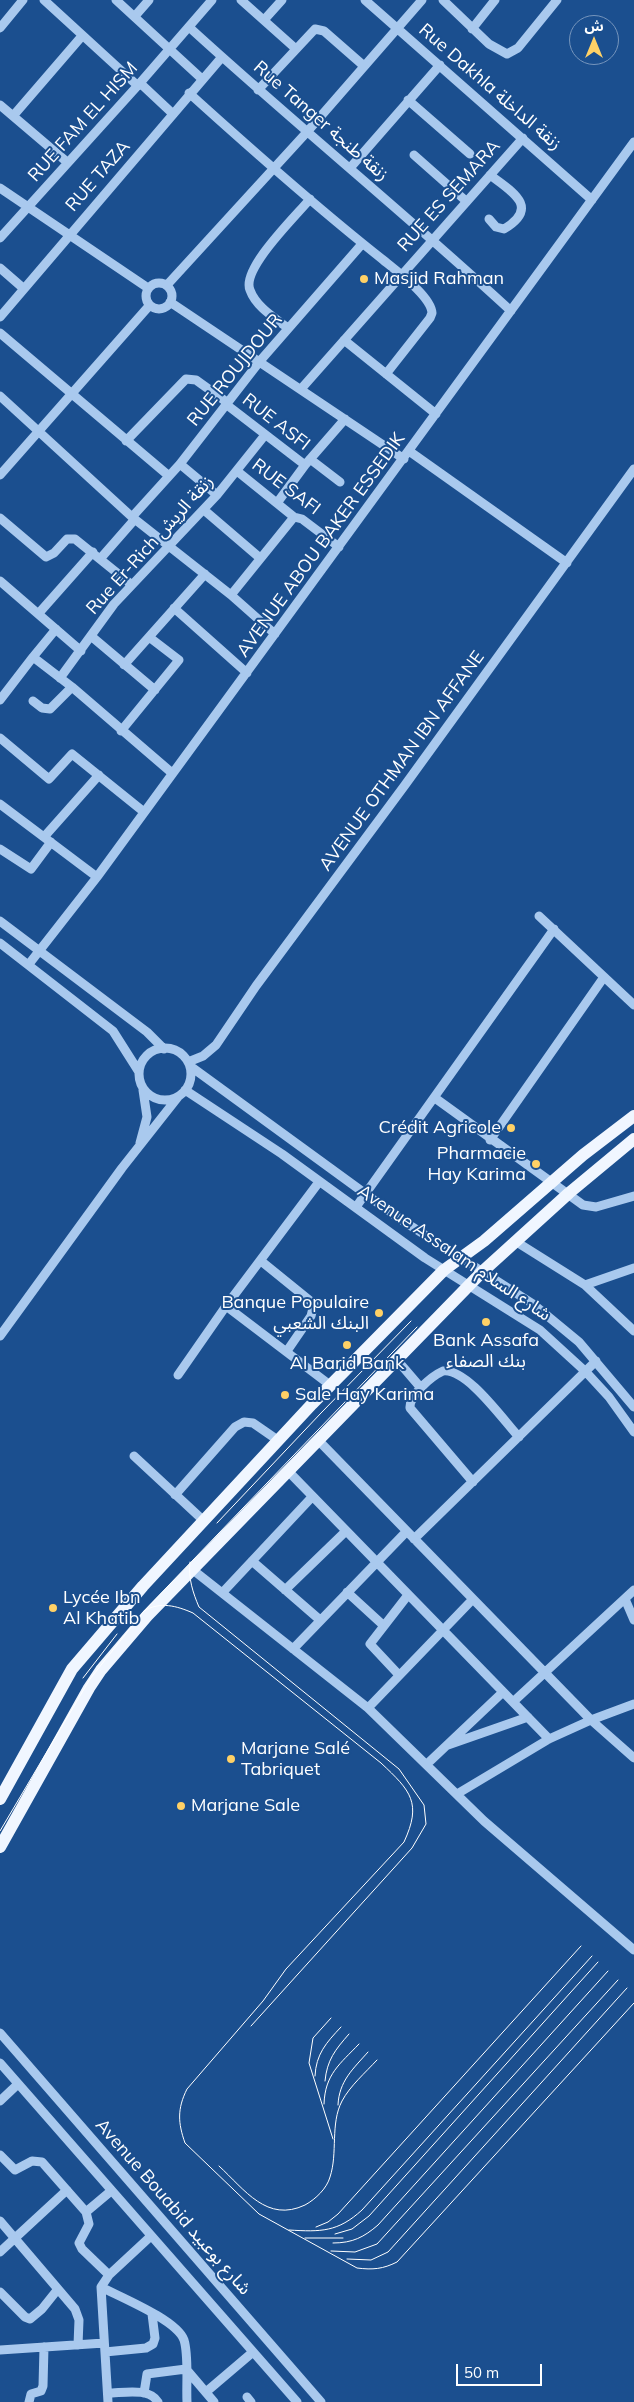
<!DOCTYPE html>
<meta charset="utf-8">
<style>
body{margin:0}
#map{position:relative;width:634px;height:2402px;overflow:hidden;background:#1b4f8f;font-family:Mulish,"Noto Sans Arabic",sans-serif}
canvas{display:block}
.north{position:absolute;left:569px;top:15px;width:50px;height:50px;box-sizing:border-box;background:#1b4f8f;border:1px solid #7695bc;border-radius:50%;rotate:0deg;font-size:14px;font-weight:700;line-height:20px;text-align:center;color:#fff}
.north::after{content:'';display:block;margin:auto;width:18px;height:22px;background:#ffd166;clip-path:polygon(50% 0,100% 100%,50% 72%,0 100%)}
.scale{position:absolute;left:456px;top:2364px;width:86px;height:22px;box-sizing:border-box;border:2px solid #fff;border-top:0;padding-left:6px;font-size:15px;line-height:18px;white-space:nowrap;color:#fff;-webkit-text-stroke:4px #1b4f8f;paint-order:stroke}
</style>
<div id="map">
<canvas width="634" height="2402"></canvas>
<div class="north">ش</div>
<div class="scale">50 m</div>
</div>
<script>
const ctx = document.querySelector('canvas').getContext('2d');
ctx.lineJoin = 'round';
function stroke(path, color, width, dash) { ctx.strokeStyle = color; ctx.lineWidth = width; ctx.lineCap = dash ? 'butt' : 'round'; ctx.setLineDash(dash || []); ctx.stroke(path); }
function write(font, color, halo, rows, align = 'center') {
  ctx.font = font + ' Mulish,"Noto Sans Arabic",sans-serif'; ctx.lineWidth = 4; ctx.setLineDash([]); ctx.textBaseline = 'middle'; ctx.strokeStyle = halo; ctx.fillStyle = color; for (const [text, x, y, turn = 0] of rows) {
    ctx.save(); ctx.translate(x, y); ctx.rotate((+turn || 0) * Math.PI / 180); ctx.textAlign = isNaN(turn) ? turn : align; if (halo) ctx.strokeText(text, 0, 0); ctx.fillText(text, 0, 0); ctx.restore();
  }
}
stroke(new Path2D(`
 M44 0 138 86
 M116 0 202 79
 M241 0 296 49
 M365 0 592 200
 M443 0 489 44 507 54 518 48 557 0
 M135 16 149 0
 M264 20 282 0
 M189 27C295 124 406 214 511 311
 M0 28 23 0
 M472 29 495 0
 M140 83 172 113
 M258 90 315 29 324 31 364 66
 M189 93C252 150 315 206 382 259 395 270 431 296 432 313L430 318 386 374
 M408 100 470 154
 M0 105 67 162
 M13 116 82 36
 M414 155 466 201
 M350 168 440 65
 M0 188 148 288
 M489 219 496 227 504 229C541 207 511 191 490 175
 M0 238 140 83 212 0
 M0 268 23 288
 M146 296a13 13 0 1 1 26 0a13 13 0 1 1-26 0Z
 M167 285 307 132 422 0
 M170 302 404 459
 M0 317 222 57
 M288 328C275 318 256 307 250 290 241 269 296 216 310 199
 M0 333 169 476
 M344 340 436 414
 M301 389 523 138
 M0 396 132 517 231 595 275 634
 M227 405 305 465
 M126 441 186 379 196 380 228 403
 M409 451 567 563
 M310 459 340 482
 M180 464 217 495
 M237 471 294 517 302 519 339 547
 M0 475 149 306
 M277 503 305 465 345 419
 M204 510 260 558
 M132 517 180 464 260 361 362 244
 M0 518 46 557 54 553 67 539H75L132 585
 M100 559 135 519
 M0 581 81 651
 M231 595 294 517
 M174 608 247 673
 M39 613 93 552
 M91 636 155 690
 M33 657 56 629
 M124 665 205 574
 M60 678 114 604 217 495 265 435
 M0 700 33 657 72 687 172 773
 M33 701 42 708 50 709 72 687
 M121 731 179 660 149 637
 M0 738 49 779 72 754 144 812
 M0 804 97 877
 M44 837 99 775
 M0 849 31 869 51 842
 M539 916 634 1005
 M0 921 147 1032 164 1049
 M0 943 113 1031 139 1072
 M29 964 97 877 634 142
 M139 1074a26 26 0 1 1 52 0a26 26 0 1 1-52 0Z
 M188 1062 203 1056 216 1045 256 986 405 785 634 469
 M190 1066 400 1219 533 1304 579 1342 634 1407
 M185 1090 282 1154 425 1258 540 1330 586 1372 609 1397 634 1432
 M435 1098 583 1205 596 1207 634 1196
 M490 1140 604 977
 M140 1143 147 1117 143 1090
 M356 1207 554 929
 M515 1241 585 1285 634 1331
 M261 1261 314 1304 311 1316 287 1351
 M585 1285 634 1268
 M226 1306 330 1385
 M0 1336 122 1168 178 1097
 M397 1360 421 1388
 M178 1375 226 1306 319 1182
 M318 1440 591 1720 634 1758
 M134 1456 204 1521
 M288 1471 549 1739
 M473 1482 410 1408C409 1395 432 1376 443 1371 467 1368 503 1420 519 1437
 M175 1495 235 1427 244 1422 253 1423 279 1441
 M414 1539 596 1361
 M252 1561 320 1620
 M193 1570 368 1708 484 1821 634 1950
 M285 1590 346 1531
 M223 1592 312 1497
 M347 1592 383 1625
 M625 1599 634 1620
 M293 1649 406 1532
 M399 1675 370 1644 408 1595
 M513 1702 634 1590
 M368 1708 473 1599
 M448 1745 528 1717
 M427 1764 503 1692
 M457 1794 549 1739 591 1720 634 1704
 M0 2033 321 2402
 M0 2063 297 2402
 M0 2101 18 2084
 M0 2155 15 2170 32 2161 42 2162 86 2212
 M0 2221 75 2309 79 2320 78 2345
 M0 2252 67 2190
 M109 2275 82 2249 79 2243 89 2224 86 2212 111 2191
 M101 2287C120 2297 177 2320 184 2340 189 2356 186 2385 187 2402
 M0 2292 25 2317 30 2319 42 2309 58 2289
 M0 2350 104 2343
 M105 2352 146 2348 153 2344 155 2338 152 2314
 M186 2369 214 2402
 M206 2392 253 2352
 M108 2393C123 2393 149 2387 158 2402
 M144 2393 147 2374 186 2369
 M247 2397 251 2402
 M29 2402 31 2394 41 2391 43 2386 44 2347
 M108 2402 101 2287 109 2275 151 2236`), '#a9c9ee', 9);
stroke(new Path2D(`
 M0 1799 72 1669 143 1586 312 1404 444 1270 484 1241 583 1155 634 1116
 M0 1847 89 1688 101 1670 147 1616 482 1272 569 1193 634 1139`), '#f0f6ff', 12);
stroke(new Path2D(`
 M217 1523 321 1413 411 1321
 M190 1562C188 1578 193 1593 199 1607L399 1769 424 1805 426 1824 412 1848 251 2026
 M144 1611C160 1601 177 1606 193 1613L381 1763C411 1791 422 1803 404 1842L286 1969 263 2001 187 2089C177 2109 178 2123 185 2143L259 2214 357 2268C373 2270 383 2269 397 2262L634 2003
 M83 1678 117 1634
 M0 1831 90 1679 144 1611 417 1327
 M331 2018 313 2038 309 2063 333 2139
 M315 2076C316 2054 326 2043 341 2027
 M325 2081C327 2060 335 2050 349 2034
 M324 2104C325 2074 340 2064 359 2044
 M338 2105C339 2081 353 2069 368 2052
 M219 2166C245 2190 267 2223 305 2205 316 2199 327 2188 330 2177 338 2153 330 2124 342 2101 350 2086 365 2073 377 2060
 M316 2227 328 2222 338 2214 581 1946
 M289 2230C321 2232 338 2232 362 2210L592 1956
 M335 2234 352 2229 369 2216 598 1962
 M305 2238H343
 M333 2243C353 2243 364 2237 378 2225L608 1971
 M331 2251 355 2252 377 2244 618 1980
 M347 2259 371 2260 388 2252 627 1988`), '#fff', 1);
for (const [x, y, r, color] of [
 [364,279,5,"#ffd166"],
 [511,1128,5,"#ffd166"],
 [536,1164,5,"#ffd166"],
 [379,1313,5,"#ffd166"],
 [486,1322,5,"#ffd166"],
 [347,1345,5,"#ffd166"],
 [285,1395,5,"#ffd166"],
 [53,1608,5,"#ffd166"],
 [231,1759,5,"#ffd166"],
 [181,1806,5,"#ffd166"]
]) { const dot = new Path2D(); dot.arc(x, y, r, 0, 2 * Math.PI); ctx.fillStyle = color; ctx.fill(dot); stroke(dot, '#1b4f8f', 2); }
write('18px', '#fff', '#1b4f8f', [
 ["Rue Dakhla زنقة الداخلة",490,87,41],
 ["Rue Tanger زنقة طنجة",321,121,41],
 ["RUE FAM EL HISM",83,122,-48],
 ["RUE TAZA",98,176,-49],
 ["RUE ES SEMARA",449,196,-48],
 ["RUE ROUJDOUR",235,370,-51],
 ["RUE ASFI",276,422,38],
 ["RUE SAFI",286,487,37],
 ["Rue Er-Rich زنقة الريش",150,545,-48],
 ["AVENUE ABOU BAKER ESSEDIK",321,545,-54],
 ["AVENUE OTHMAN IBN AFFANE",402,761,-54],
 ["Avenue Assalam شارع السلام",454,1253,34],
 ["Avenue Bouabid شارع بوعبيد",173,2207,49]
]);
write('18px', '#fff', '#1b4f8f', [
 ["Masjid Rahman",374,279],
 ["Crédit Agricole",501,1128,"right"],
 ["Pharmacie",526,1154,"right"],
 ["Hay Karima",526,1175,"right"],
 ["Banque Populaire",369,1303,"right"],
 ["البنك الشعبي",369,1324,"right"],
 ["Bank Assafa",486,1341,"center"],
 ["بنك الصفاء",486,1362,"center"],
 ["Al Barid Bank",347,1364,"center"],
 ["Sale Hay Karima",295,1395],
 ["Lycée Ibn",63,1598],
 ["Al Khatib",63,1619],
 ["Marjane Salé",241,1749],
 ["Tabriquet",241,1770],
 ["Marjane Sale",191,1806]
], 'left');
</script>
